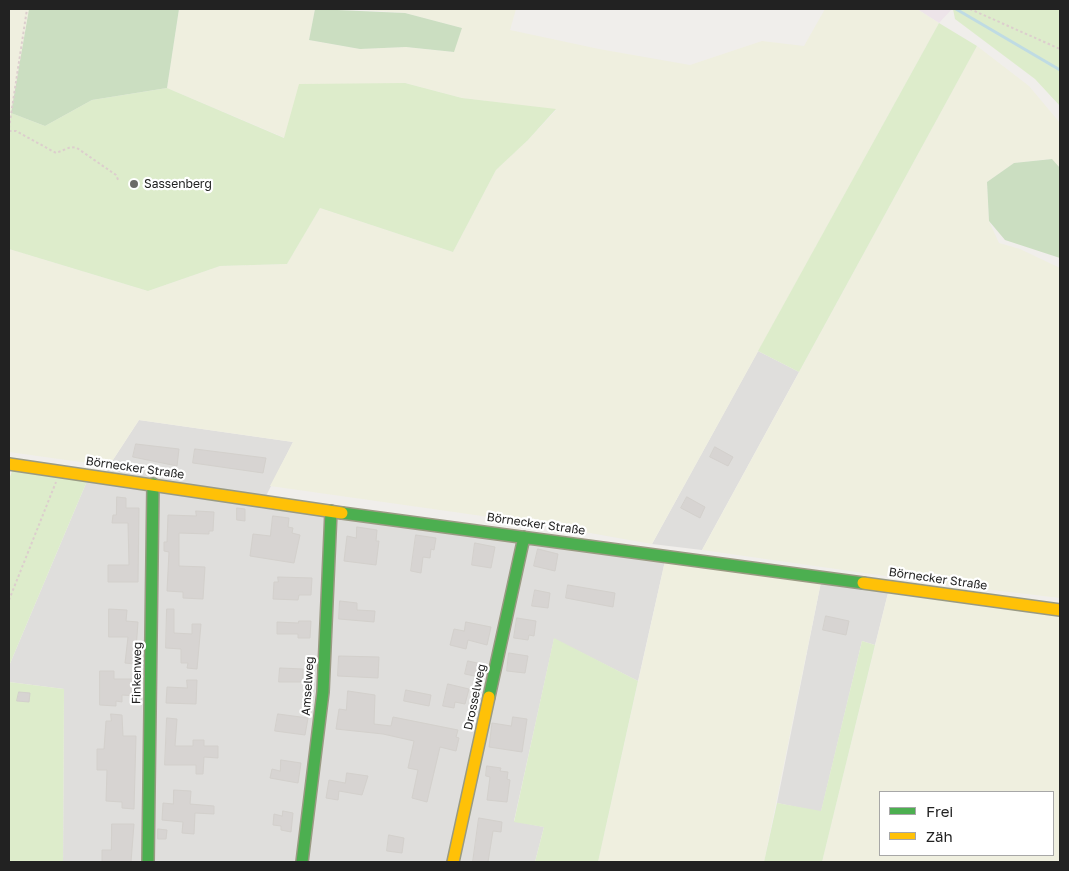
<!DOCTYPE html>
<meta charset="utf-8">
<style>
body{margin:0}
#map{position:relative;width:1069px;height:871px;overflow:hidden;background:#f0eeeb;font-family:"Golos Text",sans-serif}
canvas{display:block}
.frame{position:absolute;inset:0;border:10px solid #222;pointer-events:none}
.legend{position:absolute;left:879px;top:791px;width:175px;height:65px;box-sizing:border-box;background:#fff;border:1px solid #a7a7a7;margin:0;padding:6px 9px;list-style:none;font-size:15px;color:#222}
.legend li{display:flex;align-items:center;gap:10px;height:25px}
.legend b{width:25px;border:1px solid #a7a7a7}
</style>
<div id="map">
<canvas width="1069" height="871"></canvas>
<div class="frame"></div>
<ul class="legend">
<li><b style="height:6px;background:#4caf50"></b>Frei</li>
<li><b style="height:6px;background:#ffc107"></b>Zäh</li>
</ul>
</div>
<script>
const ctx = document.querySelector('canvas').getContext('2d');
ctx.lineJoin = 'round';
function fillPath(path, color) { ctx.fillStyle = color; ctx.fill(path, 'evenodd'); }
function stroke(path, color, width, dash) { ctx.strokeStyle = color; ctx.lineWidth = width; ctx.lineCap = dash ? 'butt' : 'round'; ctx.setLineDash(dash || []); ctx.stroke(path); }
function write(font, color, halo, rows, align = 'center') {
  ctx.font = font + ' "Golos Text",sans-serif'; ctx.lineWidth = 4.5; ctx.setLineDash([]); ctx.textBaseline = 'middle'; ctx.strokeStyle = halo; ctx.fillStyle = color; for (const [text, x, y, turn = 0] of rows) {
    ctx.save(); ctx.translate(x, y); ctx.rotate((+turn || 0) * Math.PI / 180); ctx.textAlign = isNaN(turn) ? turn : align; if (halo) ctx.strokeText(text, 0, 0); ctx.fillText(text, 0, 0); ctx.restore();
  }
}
fillPath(new Path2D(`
 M758 351 799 372 702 550 652 544Z
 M139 420 293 442 260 508 665 561 638 681 554 639 514 821 544 827 535 862H63L64 689 9 682V666L87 481 103 483 109 466Z
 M821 582 888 593 875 645 862 641 821 812 777 803Z`), '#dfdedc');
fillPath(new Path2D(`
 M917 9H952L939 23Z`), '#ede4e9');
fillPath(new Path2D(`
 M9 9H29L9 127Z
 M179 9H315L309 40 360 49 406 47 453 52 462 28 405 13 351 9H516L510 30 599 49 690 65 762 41 804 46 825 9H917L939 23 652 544 539 524 270 486 293 442 139 420 109 466 9 452V249L148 291 220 266 287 264 320 208 453 252 496 170 528 140 556 110 462 98 405 83 285 138 167 88Z
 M977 46 1029 86 1060 123V168L1051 159 1014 163 987 182 989 221 999 243 1020 249 1060 268V598L942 584 702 550Z
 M665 561 821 582 764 862H598Z
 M888 593 1060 617V862H822ZM880 792H1053V855H880Z`), '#efefdf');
fillPath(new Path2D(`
 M953 9H1060V106L1035 79 955 19Z
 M939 23 977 46 799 372 758 351Z
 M405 83 462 98 556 109 528 140 496 170 453 252 320 208 287 264 220 266 148 291 9 249V127L11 113 45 126 92 100 167 88 284 138 299 84Z
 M12 471 87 481 9 666V480Z
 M554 638 638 681 598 862H535L544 827 514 822Z
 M862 641 875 645 822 862H764L777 803 821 811Z
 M9 682 64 689 63 862H9Z`), '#ddeccb');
fillPath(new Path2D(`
 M29 9H179L167 88 92 100 45 126 11 113Z
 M315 9 405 13 462 28 454 52 406 47 360 49 309 40Z
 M1052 159 1060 168V258L1005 240 989 221 987 182 1014 163Z`), '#cbdec1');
stroke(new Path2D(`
 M956 9 1060 70`), '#bfdbe3', 3);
const building = new Path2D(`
 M136 444 179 449 177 466 133 457Z
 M715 447 733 457 728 466 710 457Z
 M195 449 266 458 263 473 193 463Z
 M117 497 126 498V508H139L138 582H108V565H129L128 523H112L113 515H116Z
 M687 497 705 507 700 518 681 508Z
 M237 508 245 509V521L237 520Z
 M196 511 214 512 213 531H209V534L179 533V566L205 567 203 599 183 598V592L167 591 169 552 164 551V542H167L168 515 196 516Z
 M273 516 289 518 288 527 293 528 292 533 300 535 294 563 250 556 253 534 270 536Z
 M357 527 377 530 376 541H379L376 565 344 561 347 536 356 538Z
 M416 535 436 538 434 550 431 549 430 558 423 557 421 573 411 571Z
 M475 543 495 547 491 568 472 565Z
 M538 549 558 554 555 571 534 566Z
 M278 577 312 578 311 595H299L298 600 273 599 274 582H278Z
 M568 585 615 593 613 607 566 598Z
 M535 590 550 593 548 608 532 606Z
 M340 601 357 603V610L375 611 374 622 339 619Z
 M109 609 127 610 126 621 138 622 135 664 125 663 128 637H109Z
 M167 609H174V633L192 634V624H201L197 669 187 668 188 663H181V649L166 648Z
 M826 616 849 621 846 635 823 630Z
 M517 618 536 621 534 636 529 635 528 640 514 638Z
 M299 621H311L310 638H298V634H277V622L298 623Z
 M466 622 491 627 487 645 468 640 466 649 450 645 454 629 464 631Z
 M509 653 528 656 525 673 507 671Z
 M339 656 379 657 378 678 338 676Z
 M468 661 482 664 479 677 465 674Z
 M280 668 303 669 302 682H279Z
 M100 671H114V679H137V696L122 695V702L116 701V706L100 705Z
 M187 680H197L196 704 166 703 167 687 187 688Z
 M448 684 469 689 465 704 455 702 454 708 443 706Z
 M406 690 431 695 429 706 404 701Z
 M348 691 375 695 374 724 391 726 393 717 458 730 456 737 459 738 456 751 440 747 427 802 412 798 418 770 408 768 414 741 383 734 336 729 339 709 346 710Z
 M19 692 30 693 29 702 17 701Z
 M111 714 122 715 123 736H136L134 809 122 808V802L106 801 107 770H97V749H104L106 721H111Z
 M278 714 308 718 305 735 275 731Z
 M513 717 527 719 522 752 489 747 492 723 511 726Z
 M167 718 177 719 175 746H193V740H204V746H218V758L204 757 203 774H196V765H165Z
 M281 760 301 763 298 783 270 778 272 769 280 771Z
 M487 766 501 768 500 771 508 772 507 779 510 780 507 802 487 800 490 777 486 776Z
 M347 773 368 776 362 795 339 791 338 800 326 798 329 780 345 783Z
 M174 790 191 791 190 804 214 806V814L195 813 194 834 182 833 183 822 162 820 163 803 173 804Z
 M283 811 293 813 291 832 281 830V826L273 825 274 814 282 816Z
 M479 818 502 822 501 832 493 831 488 862H473Z
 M112 824H134L131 862H102V850H111Z
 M158 829 167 830 166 839H158Z
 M389 835 404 838 402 853 387 851Z`);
fillPath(building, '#d7d4d2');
stroke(building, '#d3d0cc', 1);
const fast = new Path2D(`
 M342 513 863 583
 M489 697 524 537
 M148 862 153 484
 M302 862 323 692 331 511`);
const slow = new Path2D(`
 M9 464 342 513
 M863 583 1060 610
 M453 862 489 697`);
stroke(fast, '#999a82', 14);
stroke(slow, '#999a82', 14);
stroke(new Path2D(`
 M970 9 1060 49
 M9 128 27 9
 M9 131H16L56 153 71 147 77 148 116 175 119 182
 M9 600 56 482`), '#dccecd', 2, [2.5, 2.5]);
stroke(fast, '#4caf50', 11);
stroke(slow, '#ffc107', 11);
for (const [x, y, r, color] of [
 [134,184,5,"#6a6968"]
]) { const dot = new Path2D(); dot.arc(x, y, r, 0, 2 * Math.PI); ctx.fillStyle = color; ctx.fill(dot); stroke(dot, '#fff', 2); }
write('12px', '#222', '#fff', [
 ["Sassenberg",144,184]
], 'left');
write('12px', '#222', '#fff', [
 ["Börnecker Straße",135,468,8],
 ["Börnecker Straße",536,524,8],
 ["Börnecker Straße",938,579,8],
 ["Finkenweg",137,673,-89],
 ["Amselweg",308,686,-86],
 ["Drosselweg",475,697,-78]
]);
</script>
